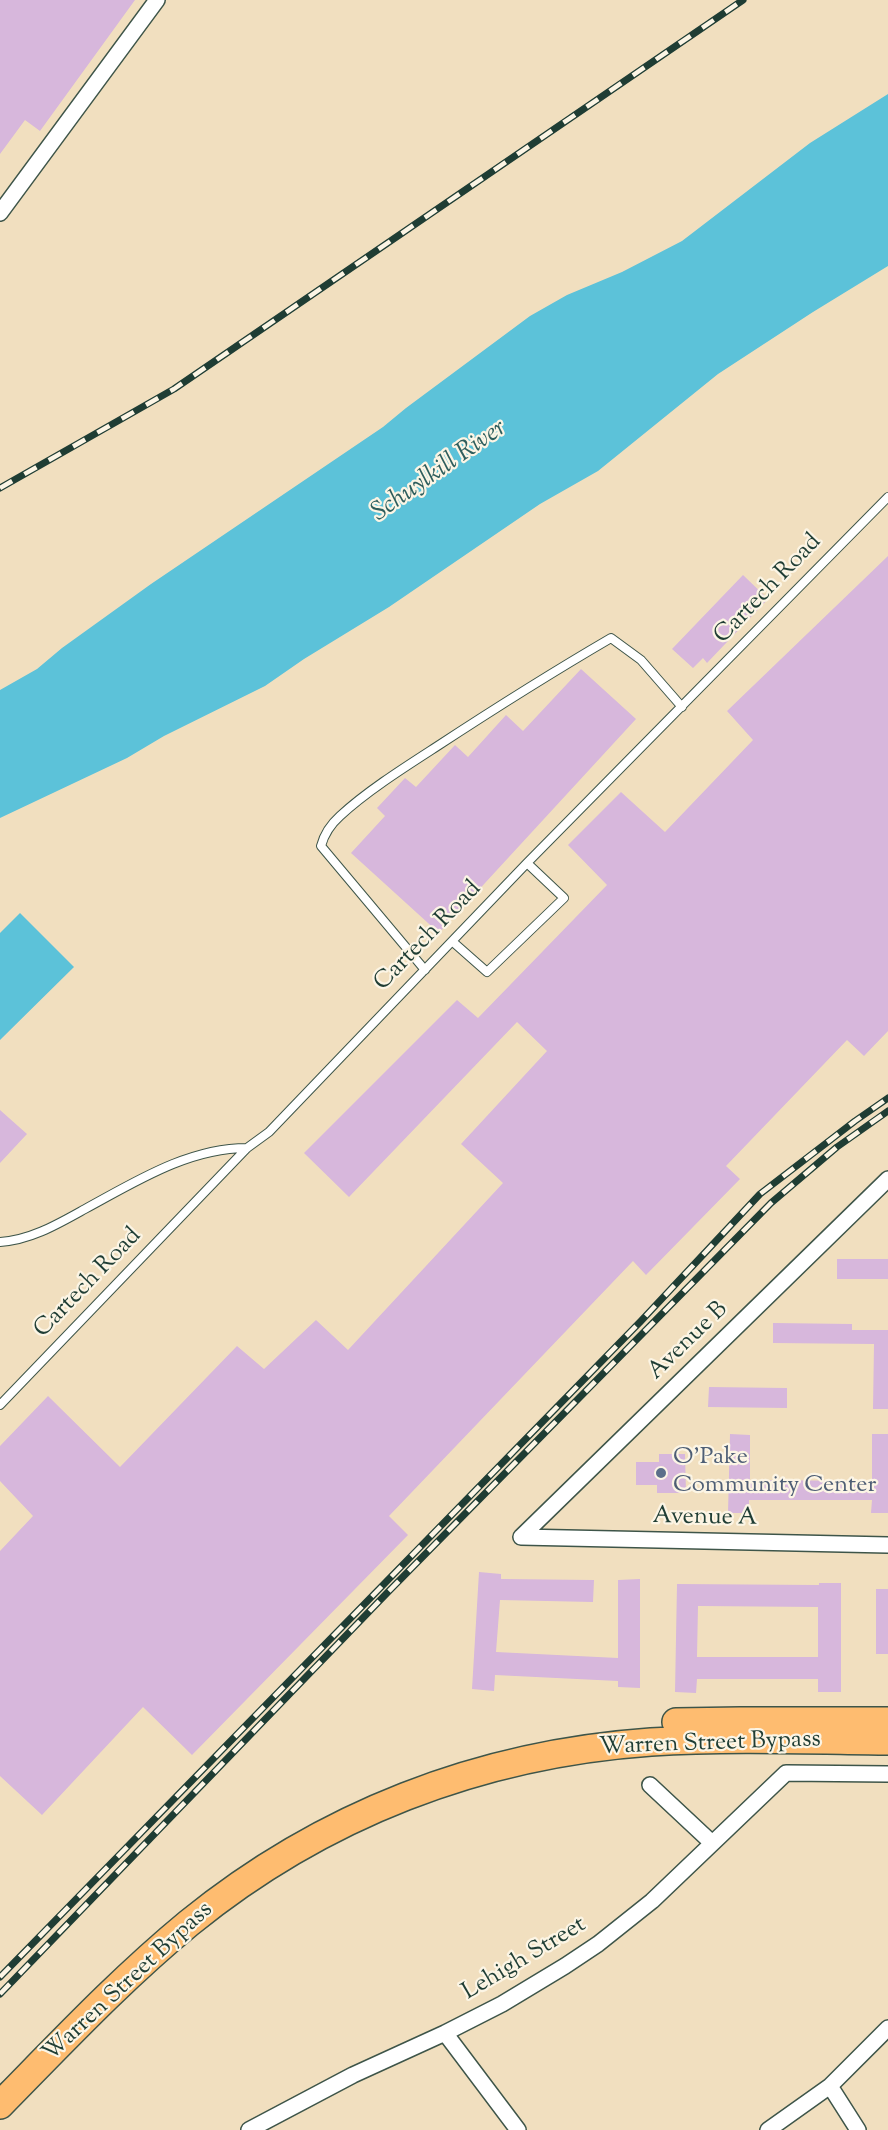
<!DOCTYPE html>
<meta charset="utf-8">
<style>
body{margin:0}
canvas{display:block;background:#f1dfbf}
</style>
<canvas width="888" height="2130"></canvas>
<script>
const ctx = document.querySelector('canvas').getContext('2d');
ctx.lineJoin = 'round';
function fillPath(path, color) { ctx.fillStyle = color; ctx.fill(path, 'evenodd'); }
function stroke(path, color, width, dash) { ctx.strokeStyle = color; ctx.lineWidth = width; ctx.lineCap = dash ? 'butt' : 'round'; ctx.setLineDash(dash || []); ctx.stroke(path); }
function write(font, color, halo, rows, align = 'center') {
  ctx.font = font + ' "Sorts Mill Goudy",serif'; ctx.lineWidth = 4.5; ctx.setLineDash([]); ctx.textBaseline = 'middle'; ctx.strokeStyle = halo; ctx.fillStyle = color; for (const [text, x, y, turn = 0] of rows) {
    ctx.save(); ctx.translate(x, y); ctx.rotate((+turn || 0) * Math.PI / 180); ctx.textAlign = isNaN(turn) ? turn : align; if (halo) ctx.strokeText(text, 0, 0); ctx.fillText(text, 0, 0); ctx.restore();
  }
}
fillPath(new Path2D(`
 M888 94V266L813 312 718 374 598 471 540 504 389 607 304 659 265 686 164 736 127 758 0 818V690L37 669 62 648 151 584 383 427 406 408 530 316 567 295 622 272 682 241 810 143Z
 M20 913 74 967 0 1040V933Z`), '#5cc2d9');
fillPath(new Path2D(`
 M0 0H135L40 131 25 120 0 154Z
 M888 556V1031L864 1056 847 1040 726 1166 740 1179 646 1275 633 1261 389 1516 408 1535 192 1755 143 1707 42 1815 0 1776V1551L33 1516 0 1481V1446L48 1396 120 1467 237 1346 264 1369 316 1320 348 1350 503 1183 461 1144 547 1051 517 1022 349 1197 304 1153 457 1000 478 1018 607 885 568 845 621 792 665 832 753 740 727 711Z
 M743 575 768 599 707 663 703 658 693 668 672 649Z
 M581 669 636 719 439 933 351 853 385 816 377 808 405 778 416 787 455 745 468 757 506 715 523 731Z
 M0 1110 27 1134 0 1163Z
 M837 1259H888V1279H837Z
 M773 1323 852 1324V1330H888V1409H873L874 1344 773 1343Z
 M709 1387 787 1388V1408L708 1407Z
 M730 1434 750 1435V1480L872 1481V1434H888V1513H871L872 1500H749V1513H728Z
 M659 1454H685L686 1493H657V1485H636V1462H659Z
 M479 1572 501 1574V1579L594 1580 593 1602 500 1600 496 1652 618 1658V1580L640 1579V1688L618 1687V1681L495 1675 494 1691 472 1689Z
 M819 1583H841V1692H818V1679H697L696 1693 675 1692 677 1584 819 1585ZM698 1606 818 1607V1657H697Z
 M876 1589H888V1654H876Z`), '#d7b7dc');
const lane = new Path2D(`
 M453 942 487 972 564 898 527 863
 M425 970 321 846C324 835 331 824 340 816 367 791 405 767 436 747 494 709 551 673 611 638L641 660 682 707
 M0 1242C31 1240 58 1224 85 1209 135 1182 188 1148 247 1148
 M0 1405 247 1148 269 1132 527 863 888 497`);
const street = new Path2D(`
 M0 213 157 0
 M521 1537 888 1179
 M521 1537 888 1545
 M650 1785 712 1843
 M445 2033 518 2130
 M830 2086 858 2130
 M249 2130 353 2075 445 2033 502 2004 565 1966 598 1944 652 1901 786 1773 888 1774
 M768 2130 830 2086 888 2028`);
const highway = new Path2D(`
 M676 1722 740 1721H888
 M0 2105C61 2043 121 1979 189 1923 322 1815 479 1754 651 1742 730 1737 809 1740 888 1741`);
stroke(lane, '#3e5549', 10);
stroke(street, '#3e5549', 18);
stroke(highway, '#3e5549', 30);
stroke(lane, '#fff', 8);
stroke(street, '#fff', 15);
stroke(highway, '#febc70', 27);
const rail = new Path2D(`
 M0 488 174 389 743 0
 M0 1977 641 1321 760 1194 855 1121 888 1098
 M0 1994 387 1593 771 1203 837 1147 888 1111`);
stroke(rail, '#1f3d34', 7);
stroke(rail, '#fcf5e5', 4.5, [14]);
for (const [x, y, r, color] of [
 [661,1473,6,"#5c6f8a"]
]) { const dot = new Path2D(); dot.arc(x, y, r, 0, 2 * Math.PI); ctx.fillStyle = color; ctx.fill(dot); stroke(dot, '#fcf5e5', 2); }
write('24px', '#1f3d34', '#fcf5e5', [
 ["Cartech Road",769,590,-46],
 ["Cartech Road",429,937,-46],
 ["Cartech Road",89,1284,-46],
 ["Avenue B",689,1342,-44],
 ["Avenue A",705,1519,1],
 ["Warren Street Bypass",710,1745,-2],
 ["Lehigh Street",525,1960,-31],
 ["Warren Street Bypass",129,1983,-43]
]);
write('24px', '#4e5e75', '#fcf5e5', [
 ["O’Pake",673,1459],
 ["Community Center",673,1487]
], 'left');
write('italic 26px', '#2e5e5d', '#fcf5e5', [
 ["Schuylkill River",440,472,-35]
]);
</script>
